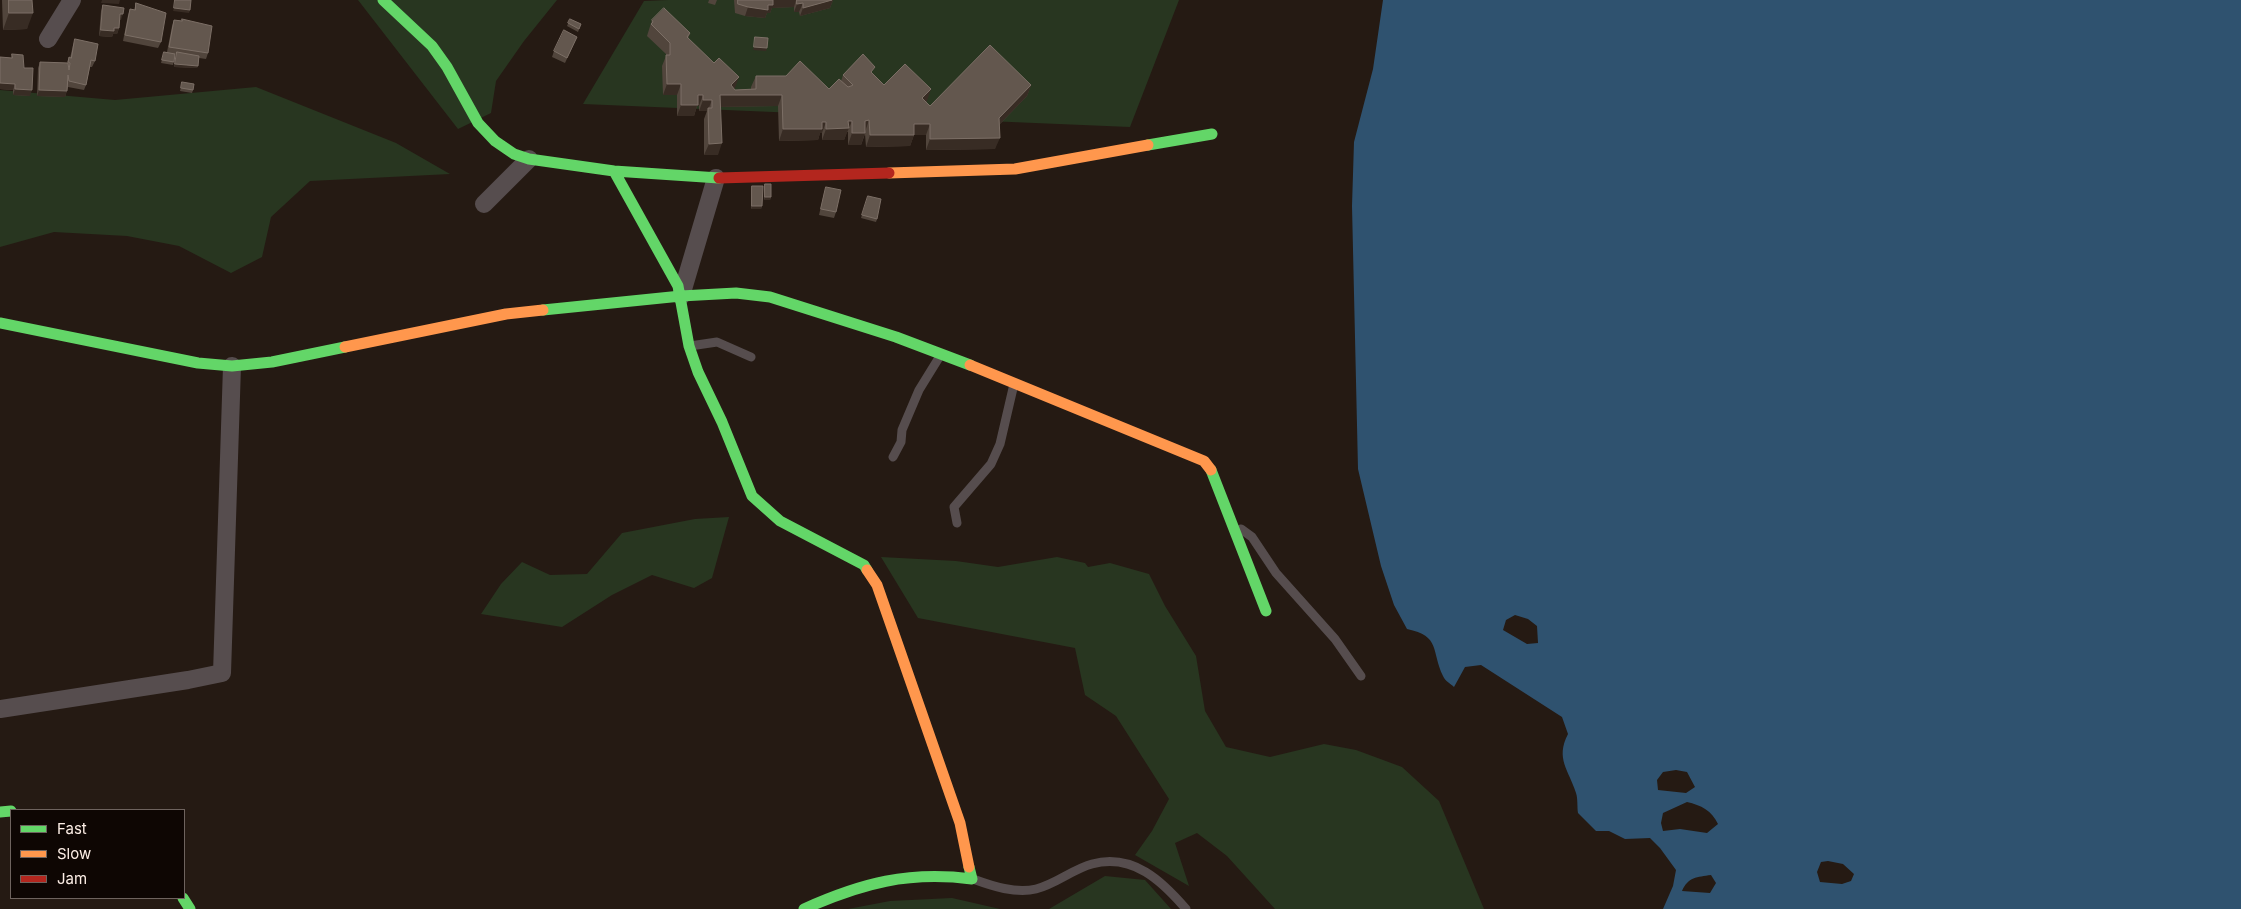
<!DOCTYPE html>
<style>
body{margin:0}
#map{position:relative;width:2241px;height:909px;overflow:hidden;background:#251a13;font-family:Inter,sans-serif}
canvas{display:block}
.legend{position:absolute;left:10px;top:809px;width:175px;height:90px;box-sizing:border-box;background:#0e0603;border:1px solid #6e635e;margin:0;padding:6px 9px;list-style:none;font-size:15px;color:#fdeee6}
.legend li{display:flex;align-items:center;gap:10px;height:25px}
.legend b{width:25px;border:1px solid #6e635e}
</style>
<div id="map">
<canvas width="2241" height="909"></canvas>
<ul class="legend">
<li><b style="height:6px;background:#63d668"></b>Fast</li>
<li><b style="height:6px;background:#ff974d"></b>Slow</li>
<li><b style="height:6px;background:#b3261e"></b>Jam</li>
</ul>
</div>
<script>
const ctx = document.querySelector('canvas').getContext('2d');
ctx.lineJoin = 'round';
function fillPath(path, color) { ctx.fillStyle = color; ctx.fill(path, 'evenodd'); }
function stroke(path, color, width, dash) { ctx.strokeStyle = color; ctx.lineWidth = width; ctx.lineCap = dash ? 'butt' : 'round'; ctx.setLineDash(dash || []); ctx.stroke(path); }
fillPath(new Path2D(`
 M358 0H557L524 41 496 81 491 113 458 129Z
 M668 0H1179L1130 127 583 104 644 1Z
 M256 87 396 143 450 174 310 181 271 217 262 257 231 273 179 246 127 236 54 232 0 247V90L115 100Z
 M729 517 712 578 694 588 652 575 612 595 562 627 481 614 501 584 522 562 550 575 587 574 622 533 695 519Z
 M881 557 956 561 998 567 1057 557 1085 563 1088 567 1110 563 1149 574 1165 606 1196 656 1205 711 1226 747 1270 757 1324 744 1356 750 1402 767 1439 801 1484 909H1275L1227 856 1197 833 1175 843 1189 886 1135 855 1152 831 1169 799 1116 716 1085 695 1075 648 918 618Z
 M1105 876 1145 880 1171 909H1044H1049Z
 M952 898 1000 909H848L890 901Z`), '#283620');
fillPath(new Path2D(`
 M1383 0H2241V909H1663L1673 886 1676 870 1660 848 1650 838 1625 839 1609 831H1596L1578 813C1577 807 1578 799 1576 793 1569 770 1555 759 1568 734L1562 717 1481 665 1465 667 1454 687C1451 684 1445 681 1443 676 1431 651 1441 636 1407 629L1394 605 1381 566 1358 469 1352 206 1354 142 1373 69ZM1515 615 1528 619 1537 626 1538 643 1527 644 1503 630 1506 620ZM1676 770 1687 772 1695 787 1686 793 1658 790 1657 780 1663 772ZM1687 802C1701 805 1712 811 1718 824L1707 833 1680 829 1663 831 1661 823 1663 813ZM1828 861 1843 864 1854 874 1851 881 1842 884 1820 882 1817 872 1821 862ZM1711 875 1716 883 1710 893 1682 891C1688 877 1697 877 1711 875Z`), '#2f526f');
stroke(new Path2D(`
 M690 346 717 342 751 357
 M893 457 901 442 902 430 919 390 940 356
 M957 523 954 507 991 464 1000 444 1014 384
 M1241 529 1252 537 1276 573 1335 639 1361 676
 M973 879C992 886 1016 894 1036 889 1056 884 1073 869 1092 864 1133 853 1162 881 1186 909`), '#564d4e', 9);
stroke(new Path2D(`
 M48 39 72 0
 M484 204 529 159
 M681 296 716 178
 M0 709 188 680 222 673 232 366`), '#564d4e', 18);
stroke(new Path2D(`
 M383 0 432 46 447 67 478 123 495 141 514 154 529 159 614 171 719 178
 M1148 145 1212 134
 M614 171 678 286 689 346 698 372 722 422 752 496 780 521 864 565 867 570
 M543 310 681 296 736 293 770 297 896 337 970 365
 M0 323 198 363 232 366 272 362 345 347
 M1211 470 1266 611
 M0 812 11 811
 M183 898 190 909
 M804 909C862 883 908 871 972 879L969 867`), '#63d668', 11);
stroke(new Path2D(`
 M889 173 1015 169 1148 145
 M345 347 506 314 543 310
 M970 365 1204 461 1211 470
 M867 570 877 585 960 823 969 867`), '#ff974d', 11);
stroke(new Path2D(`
 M719 178 889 173`), '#b3261e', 11);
fillPath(new Path2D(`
 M2 0H32L27 29 3 30Z
 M709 0H717L715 5 708 3Z
 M734 0H833L830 8 800 16 799 12H794V7L772 8 770 13H767L765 18 745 16 735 13Z
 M136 3 161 42 158 48 123 41 128 15 130 9 134 10Z
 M103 5 121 20H119V28L117 34H113L112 37 99 36 101 11Z
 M182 19 208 53 206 59 199 58 197 68 174 67 176 54H175L173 65 161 63 164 52H167L172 26 174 20 181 21Z
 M570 19 581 24 578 32 567 26Z
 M652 20 690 33 688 39 735 90 751 89V87L756 76 829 89 841 81 843 75 873 74 884 85 927 101 926 102 930 106 1031 85 1027 96 999 125 995 149 926 150V135H914L910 146 866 147 865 134 861 145H848V132H847L844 140H822V133H820L818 140 779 141 778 106 720 107 718 155H704V119L707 111H699V106H697L694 116H677V95H663L662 66 666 56V54L647 36Z
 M577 37 565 63 552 57 554 51Z
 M75 39 95 61 92 67H90L86 85 84 90 68 87 65 97 37 96 38 68 40 62 67 63 69 57 70 58 73 45Z
 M12 54 24 68 30 96 13 95V90L0 89V57L11 58Z
 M182 82 193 90 192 93 180 91Z
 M765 184 771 197 770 200H764V187Z
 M752 186 762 206 761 209H751V189Z
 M826 187 836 212 834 218 819 215 824 193Z
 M868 196 877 219 876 222 861 218Z`), '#51453c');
fillPath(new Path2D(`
 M102 0H120L119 4 101 3Z
 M772 0H796L794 7 772 8 770 13H767L765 18 745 16 748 7 768 5Z
 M833 0 830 8 800 16 803 8Z
 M803 3 799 12H794L797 4Z
 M174 8 190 10 189 13 173 11Z
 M9 13H33L27 29 3 30Z
 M120 14H123L121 20H118Z
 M114 28H119L117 34H113L112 37 99 36 101 30Z
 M754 47 767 48 766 51 753 50Z
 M175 64 198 66 197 68 174 67Z
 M739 77 735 88 728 95H782L778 106 715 107 720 95Z
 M0 83 15 84 13 90 0 89Z
 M667 84H681L677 95H663Z
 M1031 85 1027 96 995 129 999 118Z
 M15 89 32 90 30 96 13 95Z
 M931 89 927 101 918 110 922 98Z
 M39 90 67 91 65 97 37 96Z
 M698 95H703L699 106H697L694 116H677L681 105Z
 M703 100H712L708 110V108L707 111H699Z
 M869 120 865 132V121Z
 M848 121H852L844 140H822L826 129Z
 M822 122H826L822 133H820L818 140 779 141 783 129Z
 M914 124H930L926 135H914L910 146 866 147 870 135Z
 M852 133H865L861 145H848Z
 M1000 138 995 149 926 150 930 139Z
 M722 143 718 155H704L709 144Z
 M765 197H771L770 200H764Z
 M752 206H762L761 209H751Z`), '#382c24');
const building = new Path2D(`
 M9 0H32L33 13H9Z
 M175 0H191L190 10 174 8Z
 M738 0H773V5H768V10L748 7 738 4Z
 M797 0H832L803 8V3L797 4Z
 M136 3 166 13 161 42 125 35 130 9 135 10Z
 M103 5 124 8 123 14H120L119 28H114V31L101 30Z
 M664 8 690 33 687 37 714 63 719 58 739 77 731 85 735 90 756 89V76H786L800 61 829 89 839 79 848 87 851 86 853 85 843 75 863 54 875 67 871 72 884 85 905 64 931 89 922 98 930 106 990 45 1031 85 999 118 1000 138 930 139V124H914V135H870L869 120 865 121V133H852V121H848L849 128 826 129V122H822V129H783L782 95H720L722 143 709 144 708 108H712V100H703V95H698V105H681V84H667L666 55H670V43L651 24 653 22 652 20Z
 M182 19 212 26 208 53 169 47 174 20 182 21Z
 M570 19 581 24 579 29 568 23Z
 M564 30 577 37 567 58 554 51Z
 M755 37 768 38 767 48 754 47Z
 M75 39 98 44 95 61 91 60 86 85 69 81 68 75 67 91 39 90 40 62 68 63 69 70 70 63 68 62 69 57 71 58Z
 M164 52 175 54 174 62 162 60Z
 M177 52 199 56 198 66 175 64Z
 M12 54 23 55 24 68H33L32 90 15 89V84L0 83V57L12 58Z
 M182 82 194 84 193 90 181 88Z
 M765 184H771V197H765Z
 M752 186H763L762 206H752Z
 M826 187 841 190 836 212 821 209Z
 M868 196 881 199 877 219 862 215Z`);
fillPath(building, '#63574e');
stroke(building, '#7c6f66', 1);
</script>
